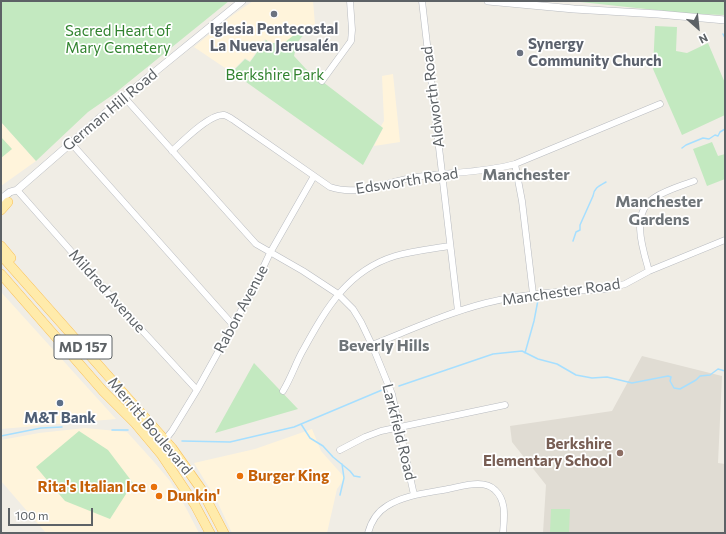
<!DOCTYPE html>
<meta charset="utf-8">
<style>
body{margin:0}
#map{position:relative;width:726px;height:534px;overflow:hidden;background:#f0ede5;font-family:Commissioner,sans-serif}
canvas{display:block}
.frame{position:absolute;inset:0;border:2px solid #5d6266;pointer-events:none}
.north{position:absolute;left:678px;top:8px;width:40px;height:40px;-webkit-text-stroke:3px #fff;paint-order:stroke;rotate:153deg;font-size:11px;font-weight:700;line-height:16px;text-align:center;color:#5d6266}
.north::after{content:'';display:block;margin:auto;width:14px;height:18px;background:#5d6266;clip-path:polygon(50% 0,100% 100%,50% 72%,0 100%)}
.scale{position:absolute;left:8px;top:508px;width:85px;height:18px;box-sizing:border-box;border:2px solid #5d6266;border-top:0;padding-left:5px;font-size:12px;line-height:14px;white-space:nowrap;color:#5d6266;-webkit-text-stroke:3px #fff;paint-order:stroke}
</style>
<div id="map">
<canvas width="726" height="534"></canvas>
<div class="frame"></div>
<div class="north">N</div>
<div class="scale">100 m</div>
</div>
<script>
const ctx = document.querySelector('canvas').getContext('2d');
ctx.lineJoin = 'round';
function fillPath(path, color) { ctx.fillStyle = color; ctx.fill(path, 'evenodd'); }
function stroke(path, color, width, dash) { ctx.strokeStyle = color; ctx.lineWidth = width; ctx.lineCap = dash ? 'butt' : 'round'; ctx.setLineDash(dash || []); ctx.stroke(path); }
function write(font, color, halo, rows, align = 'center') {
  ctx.font = font + ' Commissioner,sans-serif'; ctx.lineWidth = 3.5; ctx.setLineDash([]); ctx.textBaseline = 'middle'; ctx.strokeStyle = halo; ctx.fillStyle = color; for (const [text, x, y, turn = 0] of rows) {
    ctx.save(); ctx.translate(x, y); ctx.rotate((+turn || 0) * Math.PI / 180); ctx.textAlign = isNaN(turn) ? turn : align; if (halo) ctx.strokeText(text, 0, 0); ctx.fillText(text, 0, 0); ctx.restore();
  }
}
fillPath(new Path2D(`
 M253 1H313L315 24 306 28 286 54 265 39 250 61 245 58 231 72 194 47 230 17Z
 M393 74 400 142 374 146 383 128 381 126 384 121 382 76Z
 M1 122 36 161 1 186Z
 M1 292 106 408 116 419 1 429Z
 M85 428 127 432 155 463 170 481 186 508 199 533H46L1 481V440L39 433Z
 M312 429 321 451 345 478 337 489 327 533H232L216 499 194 463 255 449Z`), '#fff4db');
fillPath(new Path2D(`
 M642 356 722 376 718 463 725 464V533H543L546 485 512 442 510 426 612 411Z`), '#e0dcd3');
fillPath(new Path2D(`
 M1 1H229L114 94 88 112 36 161 1 122Z
 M571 1H725V15L693 14Z
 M655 26 677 27 676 51 687 53 708 43 725 83V115L682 135 653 69Z
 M304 27 308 29 297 43 294 56 306 69 383 128 363 165 232 72 245 59 250 62 266 40 270 43H284Z
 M1 137 12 149 1 158Z
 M712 142 718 156 725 154V179L707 186 693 149Z
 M254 363 298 409 215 433Z
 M79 431 108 450 133 483 110 519 65 501 36 467Z
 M551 509H570L569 532H550Z`), '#c3e9c0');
stroke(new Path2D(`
 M723 34 725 38
 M682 148 686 145 703 138 709 139 715 135 718 136 720 132 725 129
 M573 241 576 232 580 230V225L593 196C594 188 599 186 606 182
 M525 353 534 321 538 300
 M399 386 493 354 522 351 538 359 557 364 576 375 592 378 607 377 632 383 668 376 671 377 670 381 674 388 680 389 696 380 700 376 710 375 718 369 725 371
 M301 424 310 438 323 446 333 457 350 471 354 476 360 477
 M112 430H128
 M1 436 41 428 62 427
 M182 441 230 442 294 427 382 390
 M340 495 344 478 342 464`), '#a6dfff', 1.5);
const minor = new Path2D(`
 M422 1 458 311
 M322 81 351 41 352 30 350 1
 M124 97 256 244 303 271 338 294 353 309 361 322 372 345 392 394 414 495
 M71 143 233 325
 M172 151C182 142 210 113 224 115 228 116 232 119 235 121L330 187C359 197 388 181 417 177 450 172 483 173 515 164L660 104
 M515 164 522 201 533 294
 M17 190 115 301 197 390
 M649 271C643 250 630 213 654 198 666 190 681 186 694 181
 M372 345C410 330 447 313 486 303 526 293 566 291 607 289L625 284 649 271 725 240
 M283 391C291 378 295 365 302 352 325 311 346 271 395 256 412 251 431 249 449 246
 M165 440 172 431 197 390 252 291 270 253 314 176
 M340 450 365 437 381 431 505 405
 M368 533C371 522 377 512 387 506 404 495 427 493 448 489 458 487 468 484 478 484 484 484 491 486 495 490 507 501 504 518 503 533`);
const tertiary = new Path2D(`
 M488 1 574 9 658 14 725 20
 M1 199 10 192 17 190 124 97 242 1`);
const primary = new Path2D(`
 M1 210 8 202
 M1 246 11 258
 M1 255 172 448 201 489 224 533
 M1 274 103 391 135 423 161 454 195 505 210 533`);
stroke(minor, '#b8bbc0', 7);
stroke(tertiary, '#b8bbc0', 8);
stroke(primary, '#fabf54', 10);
stroke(minor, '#fff', 6);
stroke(tertiary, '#fff', 7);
stroke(primary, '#ffebab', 9);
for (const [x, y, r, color] of [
 [274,14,4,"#6b7280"],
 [520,53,4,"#6b7280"],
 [60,403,4,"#5c6f8a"],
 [620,453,4,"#8d6e63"],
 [240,476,4,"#e8710a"],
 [154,487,4,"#e8710a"],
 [159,496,4,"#e8710a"]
]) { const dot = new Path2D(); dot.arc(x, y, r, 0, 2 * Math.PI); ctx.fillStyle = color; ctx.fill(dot); stroke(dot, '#fff', 1.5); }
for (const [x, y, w] of [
 [83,347,58]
]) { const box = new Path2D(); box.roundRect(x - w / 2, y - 12, w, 24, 3); ctx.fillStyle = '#fff'; ctx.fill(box); stroke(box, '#5d6266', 1); }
write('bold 14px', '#5d6266', null, [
 ["MD 157",83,347]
]);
write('bold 15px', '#5b616d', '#fff', [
 ["Iglesia Pentecostal",274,29],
 ["La Nueva Jerusalén",274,46],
 ["Synergy",528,44,"left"],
 ["Community Church",528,61,"left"]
]);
write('15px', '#31832f', '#fff', [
 ["Sacred Heart of",118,31],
 ["Mary Cemetery",118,48],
 ["Berkshire Park",275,75]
]);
write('15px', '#5d6266', '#fff', [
 ["Aldworth Road",433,97,-97],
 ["German Hill Road",110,110,-40],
 ["Edsworth Road",407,181,-9],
 ["Mildred Avenue",107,291,48],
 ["Manchester Road",561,292,-8],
 ["Rabon Avenue",241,309,-62],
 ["Merritt Boulevard",150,426,50],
 ["Larkfield Road",399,432,76]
]);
write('bold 15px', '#4e5e75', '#fff', [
 ["M&T Bank",60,418]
]);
write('bold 15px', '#785e54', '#fff', [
 ["Berkshire",612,444],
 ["Elementary School",612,461]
], 'right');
write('bold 15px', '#c56008', '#fff', [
 ["Burger King",248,476],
 ["Rita's Italian Ice",146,487,"right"],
 ["Dunkin'",167,496]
], 'left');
write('bold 16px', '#6e7478', '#fff', [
 ["Manchester",526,175],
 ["Manchester",659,202],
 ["Gardens",659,220],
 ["Beverly Hills",384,346]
]);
</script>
